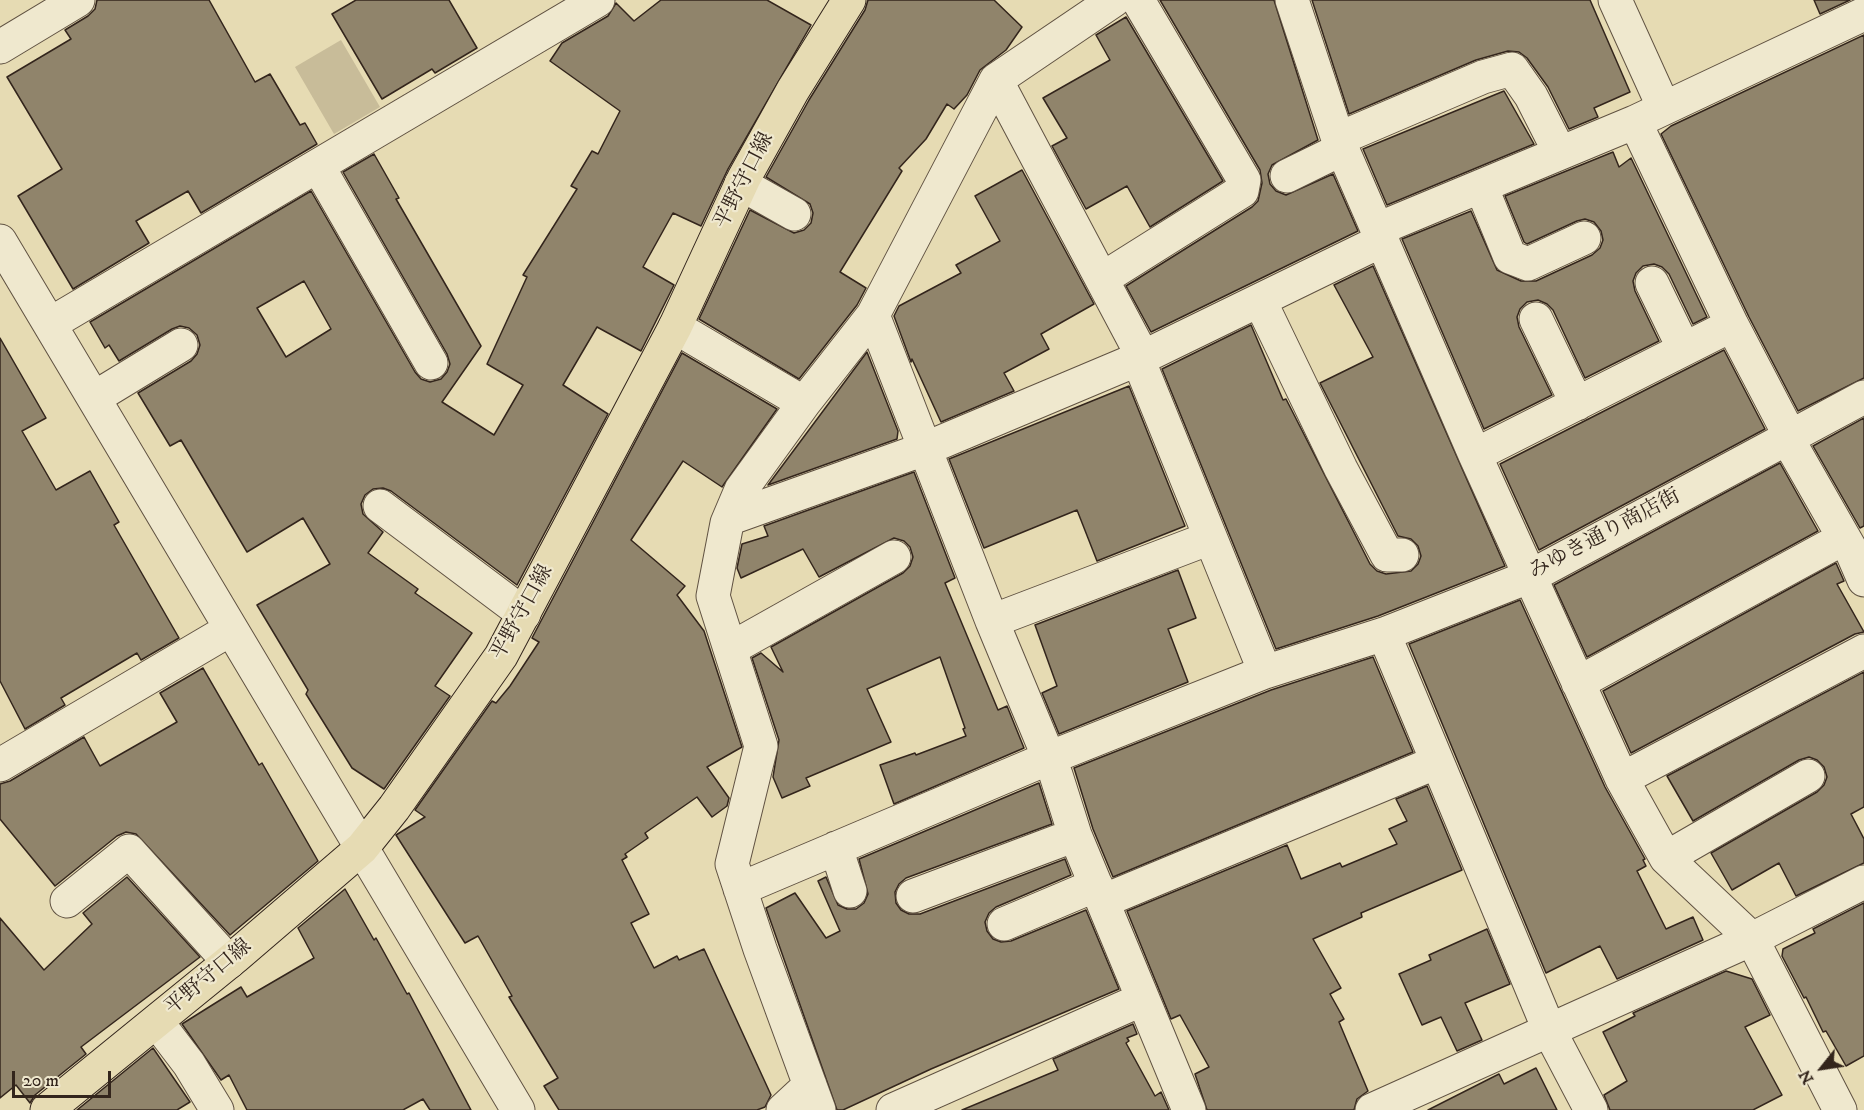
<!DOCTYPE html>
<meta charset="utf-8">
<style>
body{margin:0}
#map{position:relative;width:1864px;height:1110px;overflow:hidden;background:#e6dbb3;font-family:"IM FELL DW Pica",serif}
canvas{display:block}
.north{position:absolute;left:1792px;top:1038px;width:60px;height:60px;-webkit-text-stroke:4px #efe8ce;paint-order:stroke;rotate:240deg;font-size:16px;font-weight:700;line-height:24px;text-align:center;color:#33251c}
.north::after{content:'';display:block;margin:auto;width:21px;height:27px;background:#33251c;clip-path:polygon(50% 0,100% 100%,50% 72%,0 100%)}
.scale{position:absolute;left:12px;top:1071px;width:99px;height:27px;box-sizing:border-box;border:3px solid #33251c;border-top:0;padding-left:8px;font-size:18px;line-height:21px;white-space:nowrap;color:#33251c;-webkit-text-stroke:4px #efe8ce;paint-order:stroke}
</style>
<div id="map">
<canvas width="1864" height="1110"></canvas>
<div class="north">N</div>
<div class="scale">20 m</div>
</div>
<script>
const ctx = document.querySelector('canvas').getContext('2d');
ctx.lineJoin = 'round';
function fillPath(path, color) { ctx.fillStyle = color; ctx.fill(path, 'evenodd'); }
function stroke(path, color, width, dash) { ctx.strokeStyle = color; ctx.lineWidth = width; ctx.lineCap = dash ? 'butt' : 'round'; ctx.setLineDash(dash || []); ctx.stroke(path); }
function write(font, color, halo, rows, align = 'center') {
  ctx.font = font + ' "IM FELL DW Pica","Noto Serif JP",serif'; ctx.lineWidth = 4.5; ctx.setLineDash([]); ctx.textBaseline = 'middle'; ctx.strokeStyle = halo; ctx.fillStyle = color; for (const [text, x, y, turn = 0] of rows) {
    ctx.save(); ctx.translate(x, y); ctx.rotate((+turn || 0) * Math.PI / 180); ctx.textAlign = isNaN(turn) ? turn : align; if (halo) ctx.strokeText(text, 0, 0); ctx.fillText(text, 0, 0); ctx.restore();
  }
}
fillPath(new Path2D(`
 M341 40 380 107 334 134 295 67Z`), '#c8bc99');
const building = new Path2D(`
 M97 0H209L255 82 270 74 300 125 305 123 317 144 201 213 188 191 136 221 149 243 73 289 18 196 62 169 7 77 71 39 65 30 88 16 95 9Z
 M356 0H449L477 48 435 73 432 69 382 99 332 14Z
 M661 0H767L811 25 728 169 701 226 673 213 643 267 674 285 641 351 597 327 563 385 608 414 517 585 391 491 383 488 373 489 365 495 361 504 363 514 383 532 368 553 418 589 415 593 472 633 435 686 450 696 384 789 352 768 306 694 308 690 257 605 330 564 303 518 247 552 181 440 170 446 138 393 191 361 197 354 200 345 197 335 189 328 180 326 172 329 119 361 109 345 105 348 90 322 311 191 415 372 421 379 430 382 441 379 447 372 450 364 447 354 343 172 374 154 399 198 396 199 481 346 442 402 494 435 523 385 487 364 527 277 523 275 577 189 571 186 592 151 598 154 620 111 550 61 562 43 608 16 616 3 634 21ZM304 281 331 329 286 357 257 308Z
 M868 0H994L1022 27 1006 50 980 70 967 95 954 109 947 104 926 139 899 168 902 171 840 272 866 288 857 305 799 379 699 319 750 210 794 233 804 230 811 223 813 213 810 204 766 177 809 100 865 10Z
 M1160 0H1274L1318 140 1272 165 1268 174 1270 184 1276 191 1286 195 1333 174 1358 231 1151 332 1126 286 1252 207 1258 201 1262 183 1260 170Z
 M1312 0H1590L1630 92 1594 108 1598 117 1569 129 1548 87 1527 58 1519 52 1508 51 1476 60 1349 114Z
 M1814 0H1850L1820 14Z
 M1126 17 1223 181 1150 227 1127 186 1086 209 1052 146 1067 138 1043 98 1110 60 1096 35Z
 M1864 35V378L1798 411 1749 317 1661 134 1671 126Z
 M1504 91 1534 144 1387 205 1363 149Z
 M1613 152 1619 167 1631 158 1707 317 1693 324 1669 274 1662 267 1654 264 1643 266 1636 273 1633 281 1635 291 1659 341 1585 378 1553 310 1547 304 1538 300 1527 302 1520 309 1517 317 1519 327 1552 395 1484 429 1402 239 1471 211 1497 270 1521 281H1536L1592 255 1600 248 1603 240 1601 231 1594 222 1585 219 1577 221 1527 244 1524 242 1505 196Z
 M1022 170 1094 304 1041 334 1049 349 1004 373 1014 391 941 422 912 359 911 362 894 316 899 306 961 273 956 265 1000 241 975 196Z
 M1373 266 1505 566 1378 616 1276 649 1162 369 1251 325 1283 400 1286 399 1370 564 1377 571 1386 574 1411 571 1418 564 1421 556 1418 546 1411 539 1398 536 1320 383 1373 357 1334 285Z
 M0 338 46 418 22 431 56 490 90 471 119 522 114 525 179 638 141 660 137 653 61 698 65 705 25 729 0 681Z
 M1724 350 1765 429 1539 550 1500 464Z
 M867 352 898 431 897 439 768 485Z
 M682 353 777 409 722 487 683 461 631 540 685 586 677 595 704 631 742 747 707 767 729 798 727 806 712 817 697 797 645 833 648 838 625 854 627 857 622 860 649 914 631 923 654 968 677 956 679 960 704 949 771 1095 765 1107 757 1110H559L544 1086 558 1078 509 997 512 996 478 936 465 943 396 835 425 817 415 810 492 701 496 703 510 686 539 642 532 638Z
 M1129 386 1185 526 1097 561 1077 510 984 548 949 459Z
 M1864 418V526L1860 528 1813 446Z
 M1780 463 1818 531 1587 657 1554 585Z
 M914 472 955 578 945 583 998 710 1007 706 1024 748 894 804 880 765 915 753 916 755 966 736 963 729 965 728 940 657 867 689 891 742 806 778 810 786 782 798 773 777 779 740 752 658 761 653 783 672 771 647 903 573 910 566 913 557 910 547 904 541 894 538 819 577 803 549 741 578 737 568 742 544 768 536 764 526Z
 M1836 563 1844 581 1837 584 1864 632 1855 634 1631 753 1603 691Z
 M1178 570 1196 618 1168 629 1188 682 1059 734 1042 693 1057 686 1035 625Z
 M1520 600 1605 787 1645 859 1643 860 1646 866 1637 871 1666 929 1693 917 1703 940 1617 979 1600 946 1546 973 1409 644Z
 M1373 657 1413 752 1113 877 1093 829 1074 768 1271 690Z
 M203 668 259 765 262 763 318 861 230 935 136 834 126 832 117 836 55 886 0 819V784L10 781 84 737 100 766 177 722 160 693Z
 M1864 672V807L1851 814 1864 839V863L1796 896 1779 863 1732 890 1711 853 1817 792 1824 785 1827 777 1824 767 1817 760 1809 757 1799 760 1693 821 1667 776Z
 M1039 783 1052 824 906 878 899 884 895 892 896 903 901 910 909 914H920L1065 859 1071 875 996 907 989 913 985 922 987 931 993 939 1001 942 1011 941 1086 910 1119 989 931 1069 843 1110H837L766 908 795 893 826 938 840 931 818 881 826 877 838 905 847 909H856L864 903 868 894 859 859Z
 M1427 786 1462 870 1361 913 1362 917 1313 939 1341 988 1330 994 1344 1019 1339 1022 1368 1091 1357 1099 1354 1110H1207L1195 1074 1209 1067 1180 1015 1171 1019 1127 911 1287 845 1301 879 1340 863 1342 867 1397 844 1389 829 1407 821 1396 799Z
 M127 877 200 957 81 1047 86 1054 35 1095 30 1103 16 1085 0 1098V918L44 970 92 924 83 913Z
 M345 889 374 940 376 938 407 994 409 993 471 1110H430L423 1099 403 1110H247L229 1075 221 1080 182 1024 241 987 247 997 314 958 298 928Z
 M1864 903V1056L1846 1066 1826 1031 1823 1032 1806 997 1804 998 1782 956 1783 949 1815 933 1813 929Z
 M1487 929 1510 984 1465 1003 1482 1040 1457 1051 1441 1017 1422 1025 1399 974 1431 960 1429 955Z
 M1726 971 1752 979 1770 1015 1745 1027 1782 1095 1753 1110H1610L1604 1095 1627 1081 1603 1032 1635 1016 1633 1013Z
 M1133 1024 1137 1034 1127 1038 1129 1041 1126 1043 1155 1096 1161 1092 1169 1110H962L1058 1070 1053 1059Z
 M153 1048 190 1102 177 1110H77Z
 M1536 1068 1557 1110H1428L1499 1074 1504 1084Z`);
fillPath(building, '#90846b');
stroke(building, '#33251c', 1.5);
const minor = new Path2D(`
 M1292 0 1338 139 1475 455 1622 779 1666 858 1752 939 1840 1110
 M1615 0 1664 108
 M0 47 78 0
 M996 80 1143 357
 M1635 122 1732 325 1790 436
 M1338 139 1483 77 1512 69 1531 96 1560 153
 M318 166 431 363
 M1287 176 1342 149
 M741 184 794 214
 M1481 186 1510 257 1528 264 1584 238
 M1378 229 1635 122 1864 14
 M0 241 518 1110
 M1102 279 1242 191 1244 180 1138 0
 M1652 283 1684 349
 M1260 301 1341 469 1387 555H1402
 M873 315 992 621 1056 775 1075 835 1189 1110
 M1536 319 1577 404
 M50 324 598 0
 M675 327 804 403
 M1138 359 1265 672
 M94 398 181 345
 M1787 438 1851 550 1864 580
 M1475 455 1732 325
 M380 506 524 614
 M731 518 927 448 1143 357 1383 240
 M992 621 1210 538
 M1384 634 1550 1032 1591 1110
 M730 649 894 557
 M1578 683 1844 538
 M0 765 231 629
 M1622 779 1864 651
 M836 848 850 891
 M1666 858 1808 776
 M740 889 1049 758 1265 672 1384 634 1531 576 1864 397
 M913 896 1075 835
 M67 901 129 851 229 962
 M1103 901 1437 762
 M1004 924 1096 885
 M157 1022 189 1064 217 1110
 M783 1110 810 1085
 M819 1110 760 949 732 864 761 746 713 596 727 523 741 490 804 403 873 315 996 80 1114 0
 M893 1110 1143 999
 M1372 1110 1752 939 1864 882`);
const major = new Path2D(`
 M47 1110 235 957 362 848 394 808 501 656 675 327 744 178 793 90 849 0`);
stroke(minor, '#605242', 35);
stroke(major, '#33251c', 35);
stroke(minor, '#efe8ce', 33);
stroke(major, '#e6dbb3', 33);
write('21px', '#33251c', '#efe8ce', [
 ["平野守口線",745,181,-63],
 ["みゆき通り商店街",1605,535,-28],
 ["平野守口線",523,613,-61],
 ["平野守口線",209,978,-40]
]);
</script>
